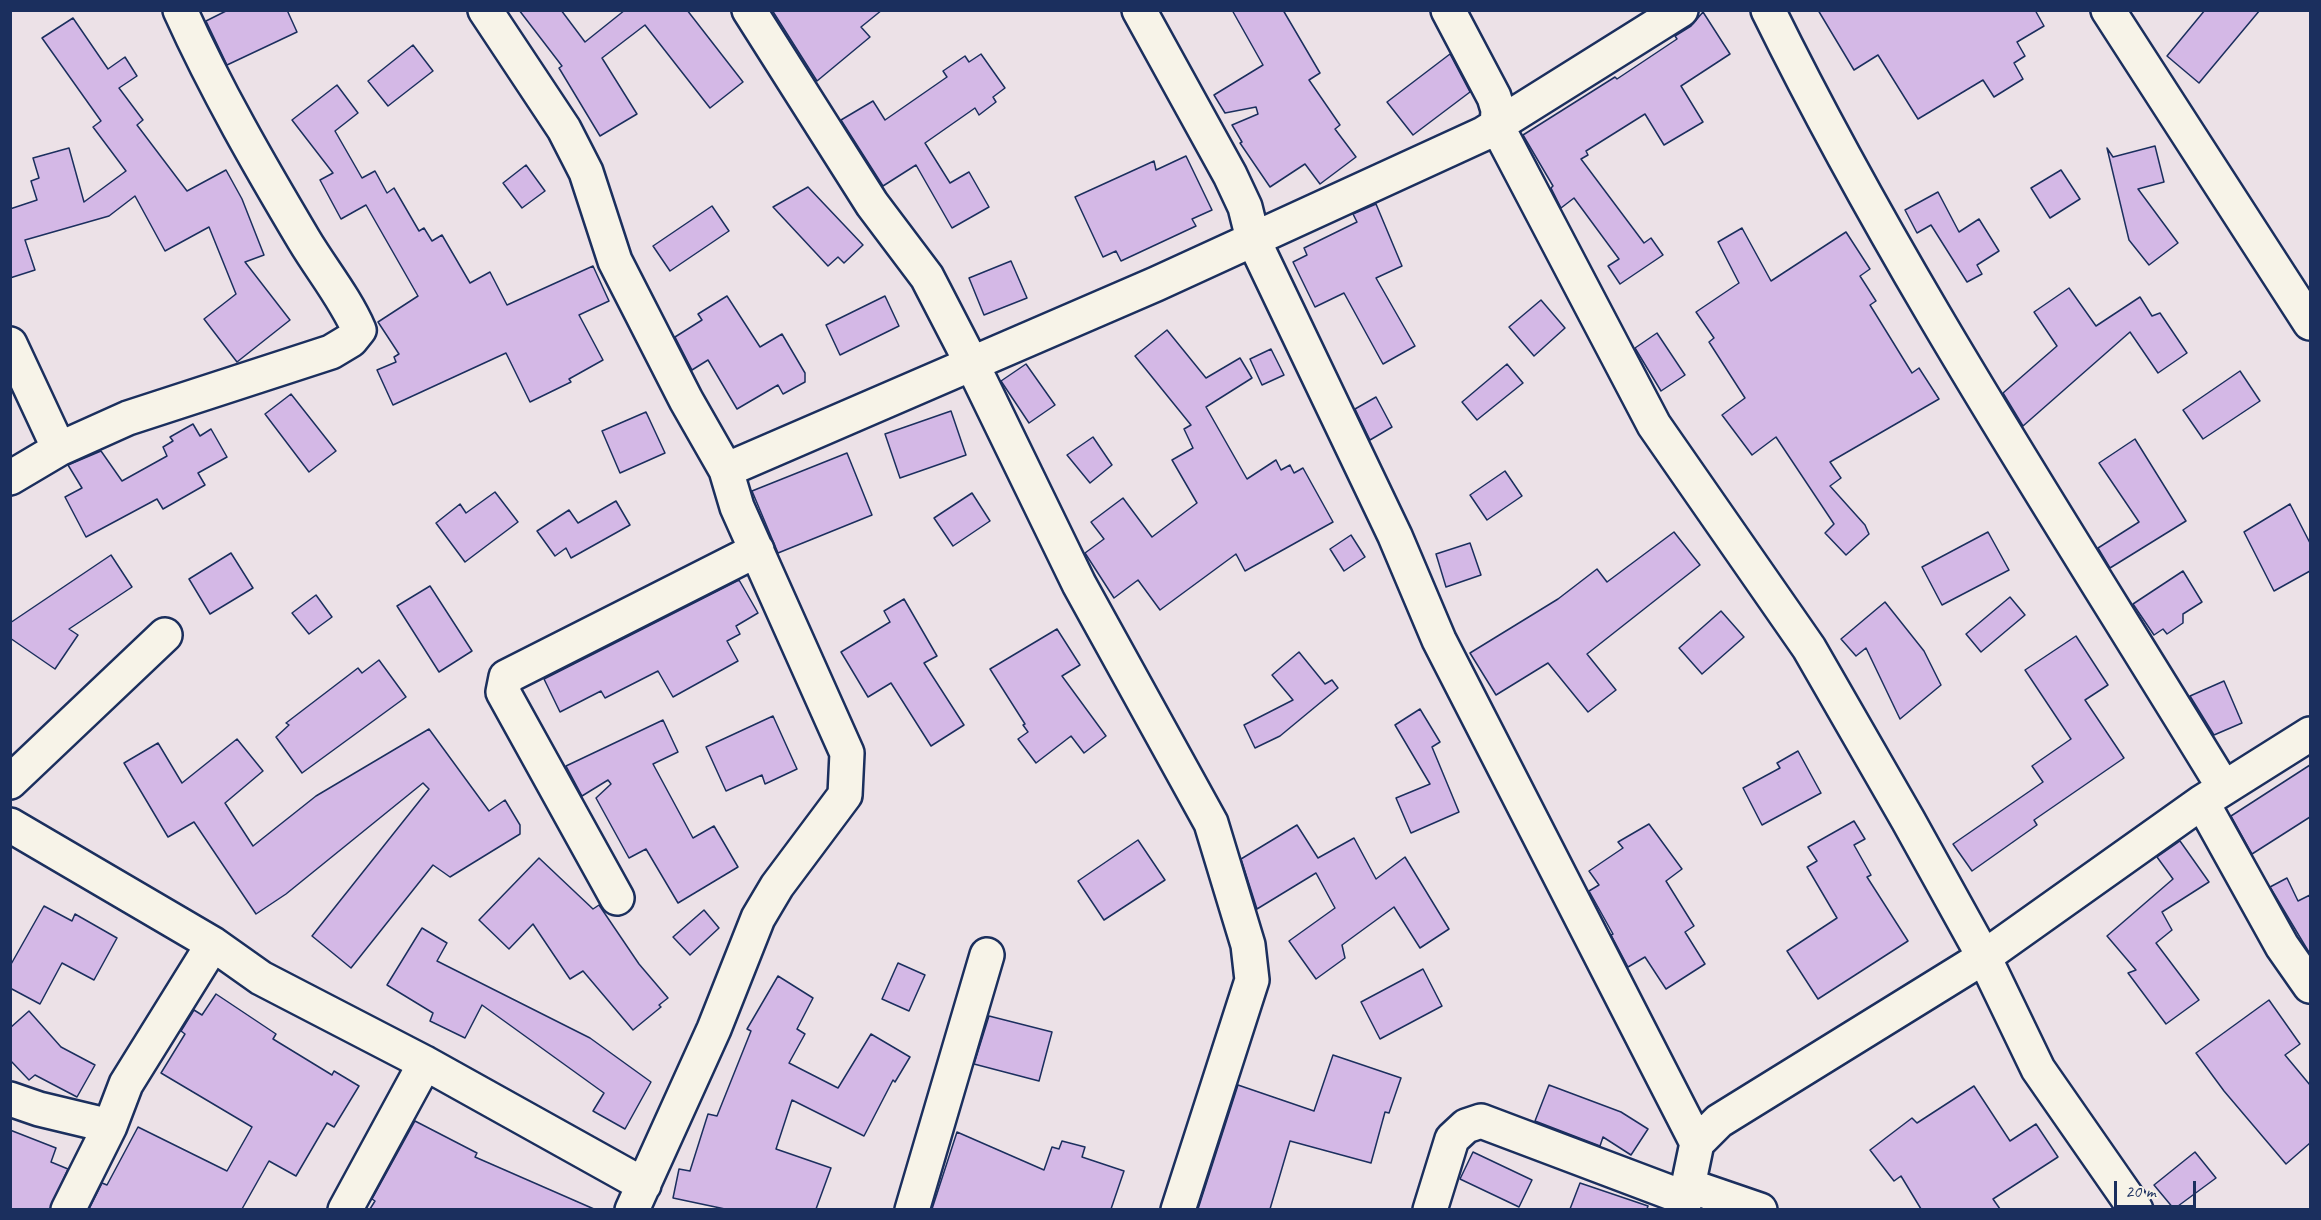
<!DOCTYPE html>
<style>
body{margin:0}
#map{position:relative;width:2321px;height:1220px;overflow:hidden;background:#ece1e7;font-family:Caveat,sans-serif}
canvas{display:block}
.frame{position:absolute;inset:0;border:12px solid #1b2f5e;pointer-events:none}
.scale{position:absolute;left:2114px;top:1181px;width:82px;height:27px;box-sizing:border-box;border:3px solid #1b2f5e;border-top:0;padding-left:8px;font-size:18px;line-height:21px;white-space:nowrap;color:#1b2f5e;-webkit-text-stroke:4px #f7f3e8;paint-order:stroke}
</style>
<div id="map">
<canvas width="2321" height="1220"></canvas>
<div class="frame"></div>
<div class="scale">20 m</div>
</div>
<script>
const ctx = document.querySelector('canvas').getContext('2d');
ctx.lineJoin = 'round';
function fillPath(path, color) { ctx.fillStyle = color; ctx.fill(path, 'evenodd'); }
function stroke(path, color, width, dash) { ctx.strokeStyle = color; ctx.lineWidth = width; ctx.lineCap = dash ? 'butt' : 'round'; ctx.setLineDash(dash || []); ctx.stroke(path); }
const building = new Path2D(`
 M228 10H287L297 32 227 65 206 21Z
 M519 10H561L585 42 625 10H687L743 82 710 108 645 25 602 58 637 114 600 136 559 68 562 66Z
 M772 10H882L861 27 870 37 817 81Z
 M1232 10H1283L1320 73 1309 80 1340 125 1335 129 1356 157 1320 184 1305 164 1270 187 1240 143 1242 142 1232 125 1258 114 1256 107 1225 113 1214 95 1263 65Z
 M1818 10H2035L2044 26 2017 42 2025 56 2014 63 2023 79 1994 97 1983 80 1918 119 1878 55 1854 70Z
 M2205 10H2260L2199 83 2167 56Z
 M1703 12 1730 54 1681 86 1703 122 1664 145 1645 114 1586 151 1588 155 1581 159 1644 243 1651 238 1663 255 1620 284 1608 266 1619 259 1574 198 1561 208 1551 188 1553 186 1523 135 1615 77 1617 79 1677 39 1675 36 1691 26Z
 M73 18 108 69 125 57 137 76 119 88 143 120 137 125 187 191 226 170 242 199 264 255 245 262 290 320 237 362 204 319 236 294 209 227 165 251 135 196 109 216 25 240 35 270 10 278V209L37 200 31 181 39 178 33 158 69 148 84 202 126 171 93 127 101 121 42 38Z
 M413 45 433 71 388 106 368 81Z
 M981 54 1005 88 993 97 996 102 979 115 975 108 925 143 950 183 969 172 989 207 952 228 916 165 883 186 841 120 873 101 885 120 947 77 943 71 965 56 969 62Z
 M1450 54 1470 92 1413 135 1387 102Z
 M337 85 358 113 335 131 362 178 375 171 387 193 394 188 419 231 424 228 432 241 442 235 470 283 490 272 507 305 593 266 609 301 579 315 603 360 569 379 571 382 530 402 506 353 393 405 377 370 396 362 394 357 399 354 378 322 418 296 366 205 341 219 320 180 333 173 292 120Z
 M2155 146 2164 182 2138 189 2178 243 2149 265 2129 240 2107 148 2113 157Z
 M1186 156 1212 210 1192 219 1196 226 1121 261 1116 251 1103 257 1075 197 1154 161 1156 170Z
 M526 165 545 191 522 208 503 183Z
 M2061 170 2080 199 2050 218 2031 188Z
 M808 187 863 245 844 263 838 257 828 266 773 207Z
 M1938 192 1959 232 1979 219 1999 251 1977 265 1982 274 1967 282 1931 225 1917 233 1905 210Z
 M1376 204 1402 266 1376 278 1415 346 1383 364 1344 293 1315 307 1293 262 1307 255 1304 248 1357 222 1353 214Z
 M712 206 729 231 670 271 653 246Z
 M1742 228 1771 281 1846 232 1870 269 1860 276 1876 301 1870 305 1912 373 1919 368 1939 399 1830 462 1841 478 1830 486 1865 525 1869 534 1846 555 1825 533 1834 524 1776 437 1752 455 1722 415 1745 398 1709 342 1714 338 1696 312 1739 283 1718 242Z
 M1011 261 1027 298 984 315 969 278Z
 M2069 288 2096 326 2140 297 2152 316 2160 313 2187 353 2158 373 2130 332 2023 426 2003 393 2057 346 2034 312Z
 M727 296 760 347 782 334 805 373V382L783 394 778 385 737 409 708 360 692 370 675 337 702 320 698 314Z
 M885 296 899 326 840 355 826 325Z
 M1541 300 1565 328 1534 356 1509 327Z
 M1167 330 1206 378 1240 358 1252 378 1206 407 1247 479 1276 460 1281 470 1290 465 1294 473 1303 468 1333 522 1245 571 1236 554 1160 610 1138 580 1114 598 1085 553 1104 539 1091 522 1123 498 1152 537 1197 503 1172 460 1193 448 1184 429 1191 425 1135 356Z
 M1657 333 1685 375 1661 391 1635 348Z
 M1271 349 1284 375 1262 385 1250 359Z
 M1026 364 1055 405 1029 423 1001 381Z
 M1507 364 1523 383 1477 420 1462 402Z
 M2240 371 2260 401 2203 439 2183 410Z
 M291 394 336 451 309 472 265 414Z
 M1376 397 1392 427 1370 440 1355 409Z
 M951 411 966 455 900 478 885 434Z
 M646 412 665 453 620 473 602 431Z
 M193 424 200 436 211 429 227 457 198 473 205 485 163 509 157 499 86 537 65 497 82 488 68 465 101 451 122 481 167 456 163 447 173 441 170 437Z
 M1093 437 1112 465 1090 483 1067 455Z
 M2135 439 2186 521 2110 568 2098 548 2139 522 2099 463Z
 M847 453 872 515 778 553 752 491Z
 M1505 471 1522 496 1487 520 1470 495Z
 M495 492 518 522 465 562 436 523 460 504 466 513Z
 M972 493 990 521 953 546 934 518Z
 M616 501 630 525 571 558 566 548 555 556 537 531 569 510 578 523Z
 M2290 504 2310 543V571L2274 591 2244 532Z
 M1674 532 1700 565 1587 654 1616 690 1588 712 1548 663 1496 695 1470 653 1558 599 1597 569 1607 582Z
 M1988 532 2009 570 1942 605 1922 567Z
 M1351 535 1365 557 1344 571 1330 549Z
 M1470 543 1481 575 1446 587 1436 554Z
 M231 553 253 588 210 614 189 579Z
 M111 555 132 587 69 629 78 635 55 669 10 638V623Z
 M2183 571 2202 602 2183 614V623L2167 634 2163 629 2154 635 2133 604Z
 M739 580 758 613 736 626 740 634 727 641 738 661 673 697 658 671 605 698 601 691 560 712 544 679Z
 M430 586 472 651 439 672 397 606Z
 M316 595 332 617 309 634 292 613Z
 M2010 597 2025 615 1981 652 1966 634Z
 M904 599 937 656 924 663 964 725 931 746 891 683 868 697 841 652 890 622 884 611Z
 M1885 602 1924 651 1941 685 1900 719 1866 648 1856 656 1841 639Z
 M1721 611 1744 637 1702 674 1679 648Z
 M1057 629 1080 665 1062 676 1106 736 1084 753 1071 736 1036 763 1018 739 1028 732 1023 725 1025 724 990 669Z
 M2076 636 2108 685 2085 700 2124 758 2034 820 2037 825 1972 871 1953 844 2043 782 2032 766 2071 739 2025 670Z
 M1299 652 1325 684 1332 680 1338 688 1280 736 1255 748 1244 725 1293 700 1272 675Z
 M379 660 406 697 302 773 276 737 289 725 286 723 358 668 362 673Z
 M2224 681 2242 723 2214 735 2190 696Z
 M1420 709 1440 742 1432 747 1459 812 1411 833 1396 798 1430 784 1395 725Z
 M773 716 797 769 765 784 762 775 726 791 706 747Z
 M663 720 678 752 653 764 693 838 714 826 738 867 678 903 646 849 629 858 596 798 611 784 608 780 582 796 566 766Z
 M429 729 489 811 505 800 520 825V834L450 877 433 865 351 968 312 936 429 789 423 783 286 894 256 914 194 822 168 837 124 763 158 743 182 783 237 739 263 771 225 803 253 846 316 796Z
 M1798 751 1821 793 1762 825 1743 788 1780 768 1777 763Z
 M2310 765V817L2252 854 2231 816Z
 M1854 821 1865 839 1854 845 1871 875 1867 877 1908 941 1818 999 1787 951 1837 918 1807 867 1817 861 1808 847Z
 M1649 824 1682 869 1666 881 1694 926 1685 932 1705 964 1666 989 1645 957 1628 967 1611 935 1613 934 1589 891 1599 885 1589 871 1623 848 1618 842Z
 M1297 825 1318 858 1354 838 1376 879 1405 857 1449 929 1420 948 1394 907 1342 945 1345 958 1316 979 1289 941 1335 908 1316 873 1257 909 1241 859Z
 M1138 840 1165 880 1104 920 1078 881Z
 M2180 841 2209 882 2162 912 2172 930 2156 943 2199 1000 2166 1024 2128 973 2136 970 2107 936 2173 879 2157 857Z
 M539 858 593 909 599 905 639 964 668 998 659 1005 661 1007 633 1030 583 971 570 979 533 924 509 949 479 920Z
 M2287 878 2298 901 2310 895V954L2270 887Z
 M44 906 72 921 75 914 117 938 94 980 62 963 40 1004 10 988V966Z
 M704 910 719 928 690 955 673 937Z
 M422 928 447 943 437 961 590 1038 651 1082 625 1129 593 1111 604 1093 482 1005 465 1038 430 1021 433 1013 387 985Z
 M898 963 925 975 909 1011 882 999Z
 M1423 969 1442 1006 1380 1039 1361 1002Z
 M778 976 813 998 797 1029 805 1034 789 1063 838 1088 871 1034 910 1057 895 1082 893 1080 864 1136 792 1100 776 1149 831 1168 816 1209H725L673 1198 679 1169 690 1171 708 1114 717 1116 751 1031 747 1029Z
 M216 994 276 1034 273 1039 332 1075 334 1071 359 1086 334 1127 327 1123 296 1176 269 1161 242 1209H89L102 1183 107 1185 138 1127 227 1171 252 1127 161 1073 185 1034 181 1031 194 1010 202 1015Z
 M2269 1000 2300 1044 2285 1055 2310 1085V1143L2286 1164 2224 1091 2196 1053Z
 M29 1011 61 1047 95 1065 77 1097 35 1075 29 1080 10 1060V1028Z
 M989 1016 1052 1032 1039 1081 974 1064Z
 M1333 1055 1401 1078 1389 1113 1385 1112 1371 1163 1290 1141 1270 1209H1198L1238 1085 1314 1111Z
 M1549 1085 1621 1112 1648 1129 1631 1155 1603 1137 1600 1146 1535 1121Z
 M1974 1086 2010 1141 2036 1124 2058 1157 1993 1199 2000 1209H1921L1901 1176 1894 1181 1870 1150 1912 1118 1917 1123Z
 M415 1121 477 1153 475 1157 594 1209H370L375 1201 372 1199Z
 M10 1130 56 1148 51 1162 68 1169 50 1209H10Z
 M957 1132 1044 1170 1052 1147 1059 1149 1062 1141 1085 1147 1082 1157 1124 1171 1111 1209H932Z
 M1473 1152 1532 1180 1519 1207 1460 1179Z
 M2195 1152 2216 1178 2174 1209 2154 1185Z
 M1580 1183 1648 1206 1647 1209H1570Z`);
fillPath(building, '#d4b8e6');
stroke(building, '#1b2f5e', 1.5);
const minor = new Path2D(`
 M485 10 564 129 586 172 615 261 686 400 726 470 737 507 847 753 845 795 777 886 758 918 714 1029 632 1210
 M749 10 872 204 927 277 971 362 1079 584 1211 823 1248 945 1252 980 1178 1210
 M1139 10 1230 175 1245 207 1253 239 1395 536 1439 640 1697 1143
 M1448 10 1494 97 1498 110 1497 126 1654 425 1809 648 1908 820 1984 957 2038 1069 2136 1210
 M1768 10C1901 280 2068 532 2224 788
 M2108 10 2310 323
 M10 344 59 449
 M726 470 1156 284 1483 134 1681 10
 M10 478 59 449 128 418 331 352 351 340 359 330C345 298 322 270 304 240 260 166 216 90 180 10
 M10 782 165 635
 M2202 802 2282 946 2310 986
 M10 825 213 944 261 978 425 1063 644 1185
 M617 898 503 692 506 677 757 550
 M10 1099 39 1109 110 1126
 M1687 1185 1760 1210
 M68 1210 110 1126 126 1084 213 944
 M345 1210 425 1063
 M912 1210 987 955
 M1430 1210 1452 1139 1466 1126 1481 1121 1685 1198
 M1683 1210 1697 1143 1719 1121 1984 957 2202 802 2310 734`);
stroke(minor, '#1b2f5e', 38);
stroke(minor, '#f7f3e8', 33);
</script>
